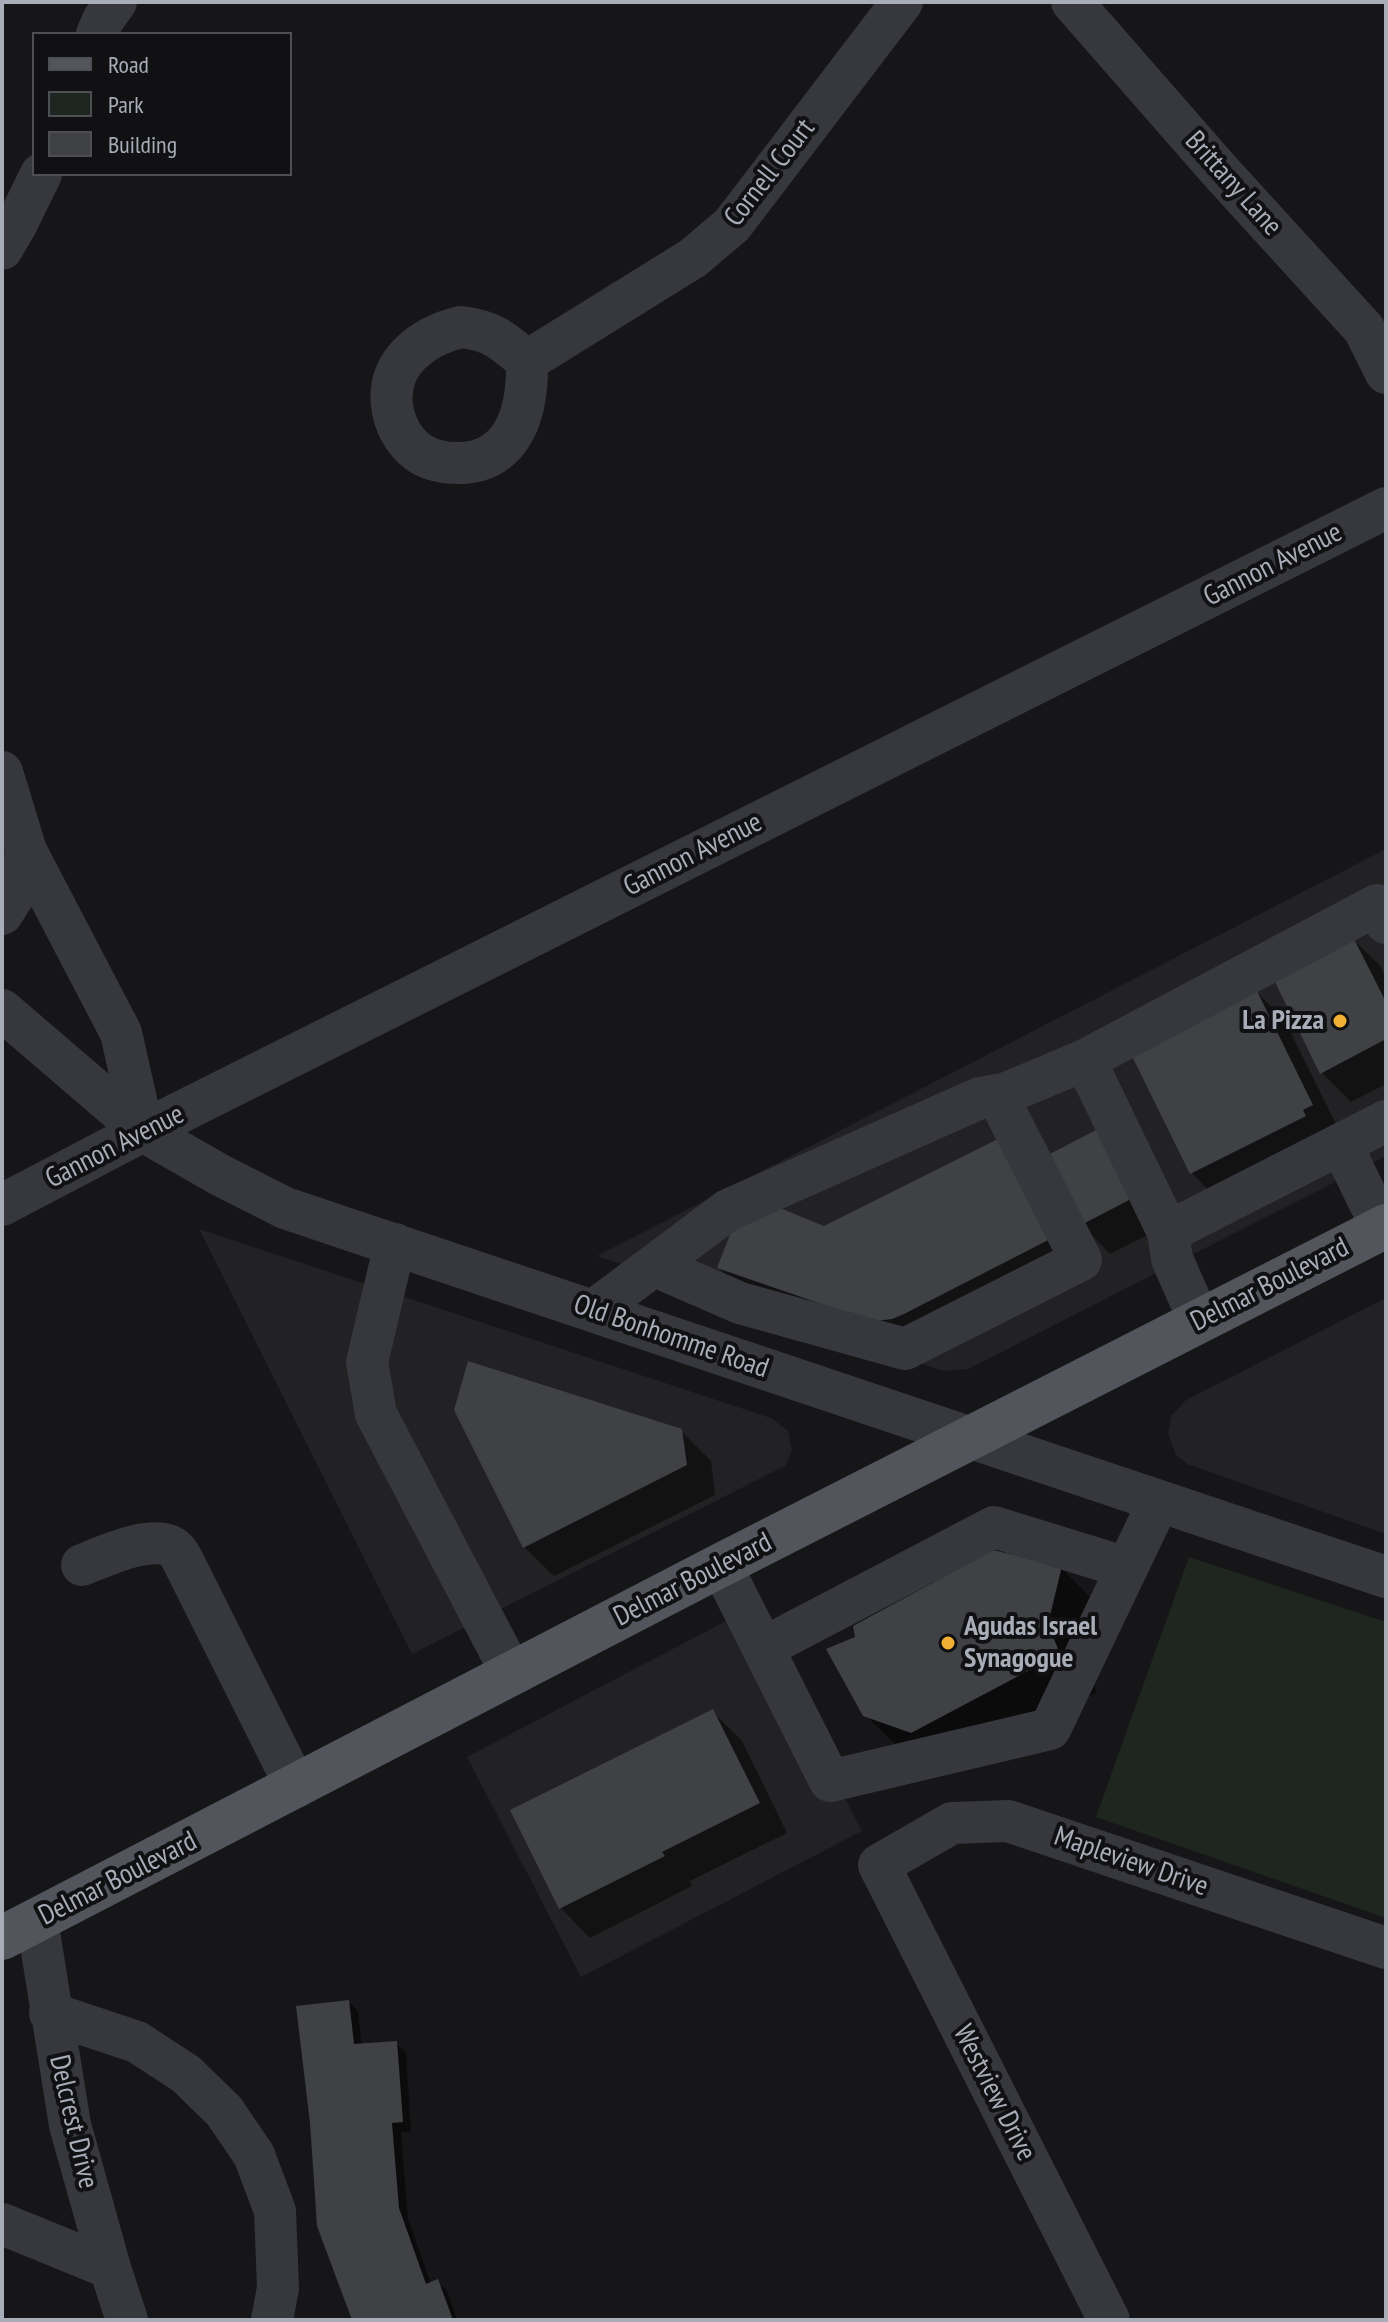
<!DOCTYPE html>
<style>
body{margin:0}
#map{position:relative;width:1388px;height:2322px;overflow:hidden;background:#161618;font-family:"PT Sans Narrow",sans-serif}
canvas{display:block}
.frame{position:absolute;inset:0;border:4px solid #a8adb8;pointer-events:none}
.legend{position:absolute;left:32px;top:32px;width:260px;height:144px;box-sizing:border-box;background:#111113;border:2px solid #4d4f55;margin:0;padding:10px 14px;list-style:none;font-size:24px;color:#a8adb8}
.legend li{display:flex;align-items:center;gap:16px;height:40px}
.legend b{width:40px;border:2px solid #4d4f55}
</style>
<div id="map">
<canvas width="1388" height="2322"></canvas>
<div class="frame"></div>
<ul class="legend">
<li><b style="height:10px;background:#53555c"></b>Road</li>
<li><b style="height:22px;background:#1e261f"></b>Park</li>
<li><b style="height:22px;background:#404145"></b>Building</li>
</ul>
</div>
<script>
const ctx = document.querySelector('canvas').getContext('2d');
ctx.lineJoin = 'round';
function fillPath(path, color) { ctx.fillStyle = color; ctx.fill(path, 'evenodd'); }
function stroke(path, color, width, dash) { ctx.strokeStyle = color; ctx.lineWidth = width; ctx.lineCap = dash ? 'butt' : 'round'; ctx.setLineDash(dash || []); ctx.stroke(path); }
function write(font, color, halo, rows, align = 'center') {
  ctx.font = font + ' "PT Sans Narrow",sans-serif'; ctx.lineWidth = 8; ctx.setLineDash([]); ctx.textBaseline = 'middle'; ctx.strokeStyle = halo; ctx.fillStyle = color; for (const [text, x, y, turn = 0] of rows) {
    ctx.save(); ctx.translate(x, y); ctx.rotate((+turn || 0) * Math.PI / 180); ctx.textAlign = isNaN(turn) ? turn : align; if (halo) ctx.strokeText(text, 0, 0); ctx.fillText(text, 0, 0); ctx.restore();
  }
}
fillPath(new Path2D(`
 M1386 849V1156L968 1369 943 1371 597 1256Z
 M199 1229 771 1418 788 1431 792 1451 785 1466 412 1654Z
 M1386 1298V1534L1187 1464 1176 1455 1168 1434 1171 1416 1186 1400Z
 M747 1610 862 1831 581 1977 467 1757Z`), '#222225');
fillPath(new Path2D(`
 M1189 1557 1386 1622V1918L1096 1817Z`), '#1e261f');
fillPath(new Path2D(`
 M1351 937 1381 967 1386 977V1084L1351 1102 1322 1073Z
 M1254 990 1284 1019 1341 1134 1221 1203 1192 1173 1131 1051Z
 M1099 1131 1163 1227 1110 1254 1081 1224Z
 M1010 1136 1090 1263 933 1343 749 1297 719 1268 824 1229Z
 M681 1431 711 1461 715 1495 554 1576 524 1547Z
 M1061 1568 1099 1606 1085 1663 1097 1692 950 1770 904 1753 865 1715Z
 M712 1711 742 1741 787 1833 690 1881 692 1886 590 1938 561 1908 513 1811Z
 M349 2002 358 2011 362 2046 396 2043 406 2053 411 2131 401 2132 408 2219 431 2284 437 2281 447 2291 457 2320H354Z`), '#0007');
fillPath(new Path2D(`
 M1352 935 1386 1002V1039L1320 1074 1272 976Z
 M1255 987 1313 1105 1303 1110 1306 1116 1190 1174 1129 1050Z
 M1100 1128 1135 1197 1079 1226 1044 1157Z
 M1010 1133 1062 1233 904 1314 892 1319 876 1321 862 1318 717 1268 731 1232 780 1208 824 1226Z
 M468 1361 682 1429 687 1465 523 1548 454 1410Z
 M993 1550 1062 1566 1048 1624 1060 1654 911 1733 863 1716 826 1649 855 1637 853 1626Z
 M713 1709 760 1803 662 1852 665 1856 559 1909 510 1810Z
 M349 2000 354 2044 397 2041 403 2122 392 2123 399 2208 426 2284 438 2279 453 2320H352L317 2226 310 2123 296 2006Z`), '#404145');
stroke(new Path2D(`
 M1072 2 1219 170 1364 329 1386 373
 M97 34 103 20 116 2
 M2 249 16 225 41 174
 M461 327C494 331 503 341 527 361 528 408 516 463 458 463 444 463 430 461 418 452 403 441 394 423 392 405 387 362 423 336 461 327Z
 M527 361 693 258 732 225 902 2
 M2 772 26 851 22 878 12 898 2 914
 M26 851 121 1033 143 1131
 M2 1010 143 1131 220 1175 285 1208 1386 1577
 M1341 1144 1382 1228
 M2 1205 143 1131 1386 508
 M1168 1232 1386 1121
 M395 1244 367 1362 376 1414 512 1674
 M655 1266 740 1303 905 1349 1081 1260 997 1095
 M593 1311 728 1210 980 1098 1004 1094 1085 1060
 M1199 1320 1172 1259 1168 1232 1085 1060 1377 905 1386 923
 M82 1565C103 1557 157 1531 176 1550 179 1553 181 1557 183 1561L296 1787
 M721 1565 830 1781 1050 1729 1159 1501
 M763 1648 994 1527 1127 1568
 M37 1920 70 2125 110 2268 127 2320
 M50 2013 137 2042 186 2074 224 2111 254 2155 275 2211 278 2288 272 2320
 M2 2224 110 2268
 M1109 2320 879 1865 952 1823 1008 1821 1386 1948`), '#37383d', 42);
stroke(new Path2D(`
 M2 1938 721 1565 1386 1226`), '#53555c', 44);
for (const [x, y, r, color] of [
 [1340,1021,8,"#f2b134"],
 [948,1643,8,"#f2b134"]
]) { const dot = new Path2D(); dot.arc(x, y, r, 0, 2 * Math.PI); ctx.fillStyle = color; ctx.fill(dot); stroke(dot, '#111113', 3); }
write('28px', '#a8adb8', '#111113', [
 ["Cornell Court",770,173,-52],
 ["Brittany Lane",1233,184,48],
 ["Gannon Avenue",1273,565,-27],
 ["Gannon Avenue",693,855,-27],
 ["Gannon Avenue",115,1147,-27],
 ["Delmar Boulevard",1270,1285,-27],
 ["Old Bonhomme Road",671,1337,19],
 ["Delmar Boulevard",693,1580,-27],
 ["Mapleview Drive",1131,1862,19],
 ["Delmar Boulevard",118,1879,-27],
 ["Westview Drive",994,2093,63],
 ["Delcrest Drive",73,2122,77]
]);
write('bold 28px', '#a8adb8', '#111113', [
 ["La Pizza",1324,1021],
 ["Agudas Israel",964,1627,"left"],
 ["Synagogue",964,1659,"left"]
], 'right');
</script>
